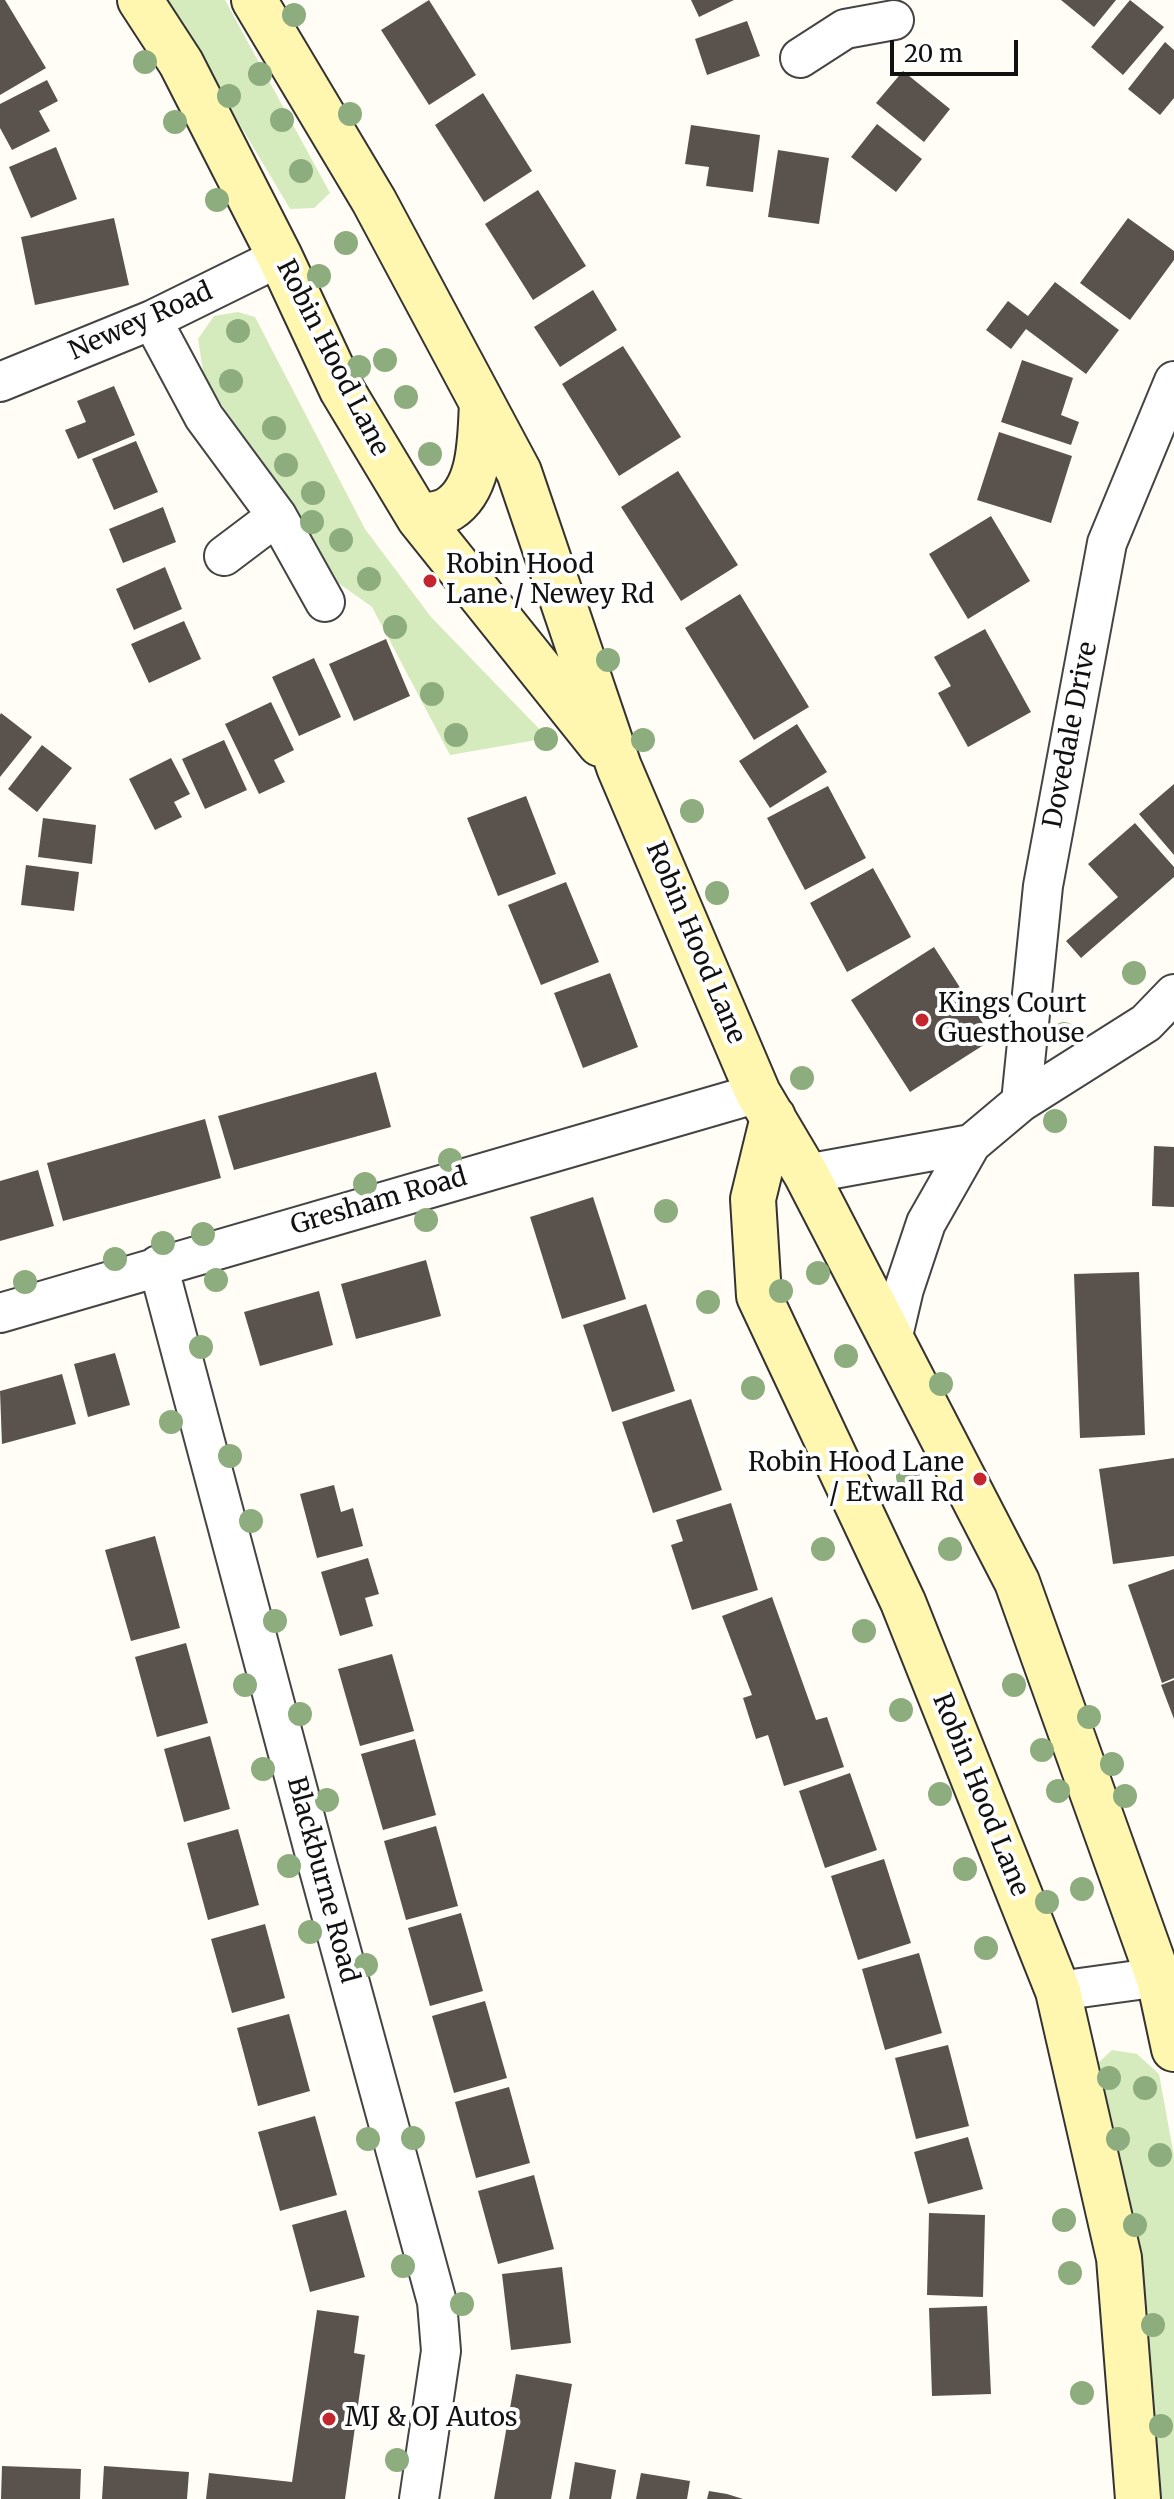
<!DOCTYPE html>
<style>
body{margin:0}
#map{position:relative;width:1174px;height:2499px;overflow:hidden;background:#fffdf5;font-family:Merriweather,serif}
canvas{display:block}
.scale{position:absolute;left:890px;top:40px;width:128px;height:36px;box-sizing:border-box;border:4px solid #111;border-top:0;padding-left:10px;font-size:24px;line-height:28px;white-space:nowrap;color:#111;-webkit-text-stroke:6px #fff;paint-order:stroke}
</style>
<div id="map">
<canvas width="1174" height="2499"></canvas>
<div class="scale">20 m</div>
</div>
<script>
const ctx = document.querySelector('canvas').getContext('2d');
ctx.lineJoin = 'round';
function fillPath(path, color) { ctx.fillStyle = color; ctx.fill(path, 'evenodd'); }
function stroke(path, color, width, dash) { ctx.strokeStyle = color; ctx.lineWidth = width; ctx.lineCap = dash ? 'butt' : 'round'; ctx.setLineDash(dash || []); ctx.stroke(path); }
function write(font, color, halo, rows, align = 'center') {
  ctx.font = font + ' Merriweather,serif'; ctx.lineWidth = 8; ctx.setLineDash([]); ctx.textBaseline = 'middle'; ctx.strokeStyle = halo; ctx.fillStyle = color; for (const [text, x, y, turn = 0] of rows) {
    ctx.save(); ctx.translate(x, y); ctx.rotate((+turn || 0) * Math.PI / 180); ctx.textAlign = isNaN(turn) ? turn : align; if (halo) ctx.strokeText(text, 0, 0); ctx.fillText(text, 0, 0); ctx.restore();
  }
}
fillPath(new Path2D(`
 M166 0H225L330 193 314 208 290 209Z
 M238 312 255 317 365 529 431 617 548 738 450 755 372 607 337 582 204 377 198 339 214 316Z
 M1112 2050 1137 2054 1159 2074 1174 2156V2499H1155L1097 2064Z`), '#d5ebbd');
fillPath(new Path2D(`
 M0 0H5L46 68 0 95Z
 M429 0 476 75 429 105 381 30Z
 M691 0H734L699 17Z
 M1061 0H1116L1094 27Z
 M1130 0 1164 27 1123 75 1091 47Z
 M747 21 760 56 707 75 695 39Z
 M1165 42 1174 50V98L1160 115 1128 89Z
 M903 71 950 109 924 142 876 103Z
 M47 80 58 101 39 111 50 131 12 150 0 128V104Z
 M483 93 532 171 484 202 435 125Z
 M877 124 922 159 896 192 851 157Z
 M691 125 760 135 753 192 706 186 709 167 685 164Z
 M56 147 77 199 31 218 9 167Z
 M778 150 829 158 819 224 768 217Z
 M538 190 586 266 533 300 485 224Z
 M114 218 129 285 35 305 21 237Z
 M1128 218 1174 251V260L1130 320 1080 283Z
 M1055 282 1119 330 1086 374 1026 329 1011 349 986 330 1008 301 1028 316Z
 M593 290 617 330 560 367 534 327Z
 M623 346 681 437 619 476 562 384Z
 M1022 360 1073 378 1061 415 1079 422 1071 445 1001 422Z
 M114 386 135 435 78 459 65 430 86 422 77 401Z
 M999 432 1072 456 1051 523 977 500Z
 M136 441 158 492 114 510 92 459Z
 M678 471 738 565 681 601 621 507Z
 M163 507 176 542 123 563 109 529Z
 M991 516 1030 581 968 619 929 554Z
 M165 567 182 609 134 630 116 589Z
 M740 594 809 707 754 740 685 628Z
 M184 621 201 659 149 683 131 644Z
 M985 629 1031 712 968 747 938 693 951 686 934 657Z
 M386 639 410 696 354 721 329 664Z
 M314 658 341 717 299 736 272 677Z
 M271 702 294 750 274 760 285 782 259 794 225 724Z
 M1 713 32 737 0 777V715Z
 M797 724 827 772 770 808 739 761Z
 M224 740 247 790 205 809 182 759Z
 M42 745 72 768 37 812 8 789Z
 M171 758 190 794 174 802 182 817 155 830 129 779Z
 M1174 784V855L1139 814Z
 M828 786 866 858 805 890 767 818Z
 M526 796 556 874 498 896 467 818Z
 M43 818 96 825 92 864 38 857Z
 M1135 823 1174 867V877L1081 958 1066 941 1118 897 1088 864Z
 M26 865 79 872 74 911 21 905Z
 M873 868 911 937 847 972 810 903Z
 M566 882 599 962 541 985 508 905Z
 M934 947 993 1039 910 1092 851 1000Z
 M610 973 638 1047 583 1068 554 993Z
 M376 1072 391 1127 234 1170 218 1116Z
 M205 1119 221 1178 63 1221 47 1163Z
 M1154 1146 1174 1147V1207L1152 1206Z
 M38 1170 54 1226 0 1241V1181Z
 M593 1197 626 1299 562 1319 530 1217Z
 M426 1260 441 1316 356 1339 341 1284Z
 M1139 1272 1145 1435 1080 1438 1074 1274Z
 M319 1291 333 1345 260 1366 244 1312Z
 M646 1304 675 1391 612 1412 583 1325Z
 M115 1353 130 1405 88 1417 74 1364Z
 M62 1374 76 1424 2 1444 0 1391Z
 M691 1399 722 1490 653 1513 622 1422Z
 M1174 1458V1556L1113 1564 1099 1469Z
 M334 1485 341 1512 353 1508 363 1546 317 1558 300 1494Z
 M731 1503 758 1590 692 1610 671 1545 683 1541 676 1520Z
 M155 1536 180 1628 131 1641 105 1550Z
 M368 1558 379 1594 365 1598 373 1626 340 1636 321 1572Z
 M1174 1569V1678L1162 1683 1128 1585Z
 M772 1597 816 1720 827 1717 844 1767 784 1786 768 1735 756 1739 743 1698 752 1695 722 1616Z
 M186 1643 208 1723 157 1737 135 1657Z
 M392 1654 414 1731 360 1746 338 1669Z
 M1174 1680V1719L1161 1685Z
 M210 1736 230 1809 184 1822 164 1749Z
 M415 1739 436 1815 383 1830 361 1754Z
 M850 1773 877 1850 825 1868 799 1791Z
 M436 1826 458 1906 406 1920 384 1841Z
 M238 1829 259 1905 208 1920 187 1843Z
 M884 1859 911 1943 858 1960 831 1876Z
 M461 1913 483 1991 430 2006 408 1928Z
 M265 1924 285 1998 232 2013 211 1939Z
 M919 1953 942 2033 885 2050 862 1969Z
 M485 2001 507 2078 454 2093 432 2016Z
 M289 2014 310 2091 258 2106 237 2028Z
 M948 2045 969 2126 916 2139 895 2058Z
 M509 2087 530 2163 476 2178 455 2102Z
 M315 2116 337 2195 280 2211 258 2132Z
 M968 2137 983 2189 928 2204 914 2152Z
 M534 2175 554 2249 498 2264 478 2191Z
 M346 2210 365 2277 310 2292 292 2225Z
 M929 2213 985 2215 983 2297 927 2295Z
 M562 2267 571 2343 511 2350 502 2274Z
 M987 2306 991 2394 932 2396 929 2308Z
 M317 2310 359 2316 354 2353 365 2355 345 2499H206L209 2473 292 2482Z
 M516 2374 572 2384 551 2499H494Z
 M575 2462 616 2470 611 2499H569Z
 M2 2466 81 2469 80 2499H1Z
 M104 2466 189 2472 187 2499H102Z
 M641 2473 690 2481 687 2499H636Z
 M709 2491 727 2494 743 2499H707Z`), '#5a524d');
const street = new Path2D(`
 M800 58 845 29 894 20
 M152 320 204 417 277 516 325 602
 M0 382 152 320 280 257
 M224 556 277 516
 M1021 1102 1043 886 1107 543 1174 381
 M806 1174 971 1144
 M158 1265 318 1866 437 2302 441 2351 419 2499
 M0 1313 758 1093
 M892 1340 904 1289 926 1223 971 1144 1021 1102 1146 1023 1174 994
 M1058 1991 1174 1975`);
const secondary = new Path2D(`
 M140 0 181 63 280 257 342 390 419 518 600 744
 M254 0 374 201 519 472 619 767 758 1093 806 1174 1017 1582 1159 1979 1174 2049
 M419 518C428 515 441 514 449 509 482 488 480 437 482 403
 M773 1117 753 1199 759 1296 903 1602 1058 1991 1119 2258 1138 2499`);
stroke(street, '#444', 42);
stroke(secondary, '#333', 48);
stroke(street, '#fff', 38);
stroke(secondary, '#fff6b0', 44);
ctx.fillStyle = '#8dad7f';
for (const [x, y] of [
 [294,15],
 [145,62],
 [260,74],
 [229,96],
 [350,114],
 [282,120],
 [175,122],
 [301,171],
 [217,200],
 [346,243],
 [319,276],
 [238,331],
 [385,360],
 [359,367],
 [231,381],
 [406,397],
 [274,428],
 [430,454],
 [286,465],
 [313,493],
 [312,522],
 [341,540],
 [369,579],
 [395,627],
 [608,660],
 [432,694],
 [456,735],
 [546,739],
 [643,740],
 [692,811],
 [717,893],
 [1134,973],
 [1064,1034],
 [802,1078],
 [1055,1121],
 [450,1160],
 [365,1184],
 [666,1211],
 [426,1220],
 [203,1234],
 [163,1243],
 [115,1259],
 [818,1273],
 [216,1280],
 [25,1282],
 [781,1291],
 [708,1302],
 [201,1347],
 [846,1356],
 [941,1384],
 [753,1388],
 [171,1422],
 [230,1456],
 [908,1477],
 [251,1521],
 [823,1549],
 [950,1549],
 [275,1621],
 [864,1631],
 [245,1685],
 [1014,1685],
 [901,1710],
 [300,1714],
 [1089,1717],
 [1042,1750],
 [1112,1764],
 [263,1769],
 [1058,1791],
 [940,1794],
 [1125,1796],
 [327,1800],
 [289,1866],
 [965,1869],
 [1082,1889],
 [1047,1902],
 [310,1932],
 [986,1948],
 [366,1965],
 [1109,2078],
 [1145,2088],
 [413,2138],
 [368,2139],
 [1118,2139],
 [1160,2155],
 [1064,2220],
 [1135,2225],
 [403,2266],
 [1070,2273],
 [462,2304],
 [1153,2325],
 [1082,2393],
 [1161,2426],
 [397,2460]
]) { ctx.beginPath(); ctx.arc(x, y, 12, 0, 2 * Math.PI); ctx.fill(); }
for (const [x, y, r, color] of [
 [430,581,8,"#c4262e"],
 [922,1020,8,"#c4262e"],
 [980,1479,8,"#c4262e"],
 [329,2419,8,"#c4262e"]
]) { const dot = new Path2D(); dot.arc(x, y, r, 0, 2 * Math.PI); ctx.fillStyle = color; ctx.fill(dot); stroke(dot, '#fff', 3); }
write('26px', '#111', '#fff', [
 ["Newey Road",141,322,-24],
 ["Robin Hood Lane",332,358,63],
 ["Dovedale Drive",1071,735,-79],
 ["Robin Hood Lane",695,943,67],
 ["Gresham Road",379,1202,-16],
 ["Robin Hood Lane",980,1795,68],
 ["Blackburne Road",322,1880,75]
]);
write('26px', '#111', '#fff', [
 ["Robin Hood",446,566],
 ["Lane / Newey Rd",446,596],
 ["Kings Court",938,1005],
 ["Guesthouse",938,1035],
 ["Robin Hood Lane",964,1464,"right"],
 ["/ Etwall Rd",964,1494,"right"],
 ["MJ & OJ Autos",345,2419]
], 'left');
</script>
